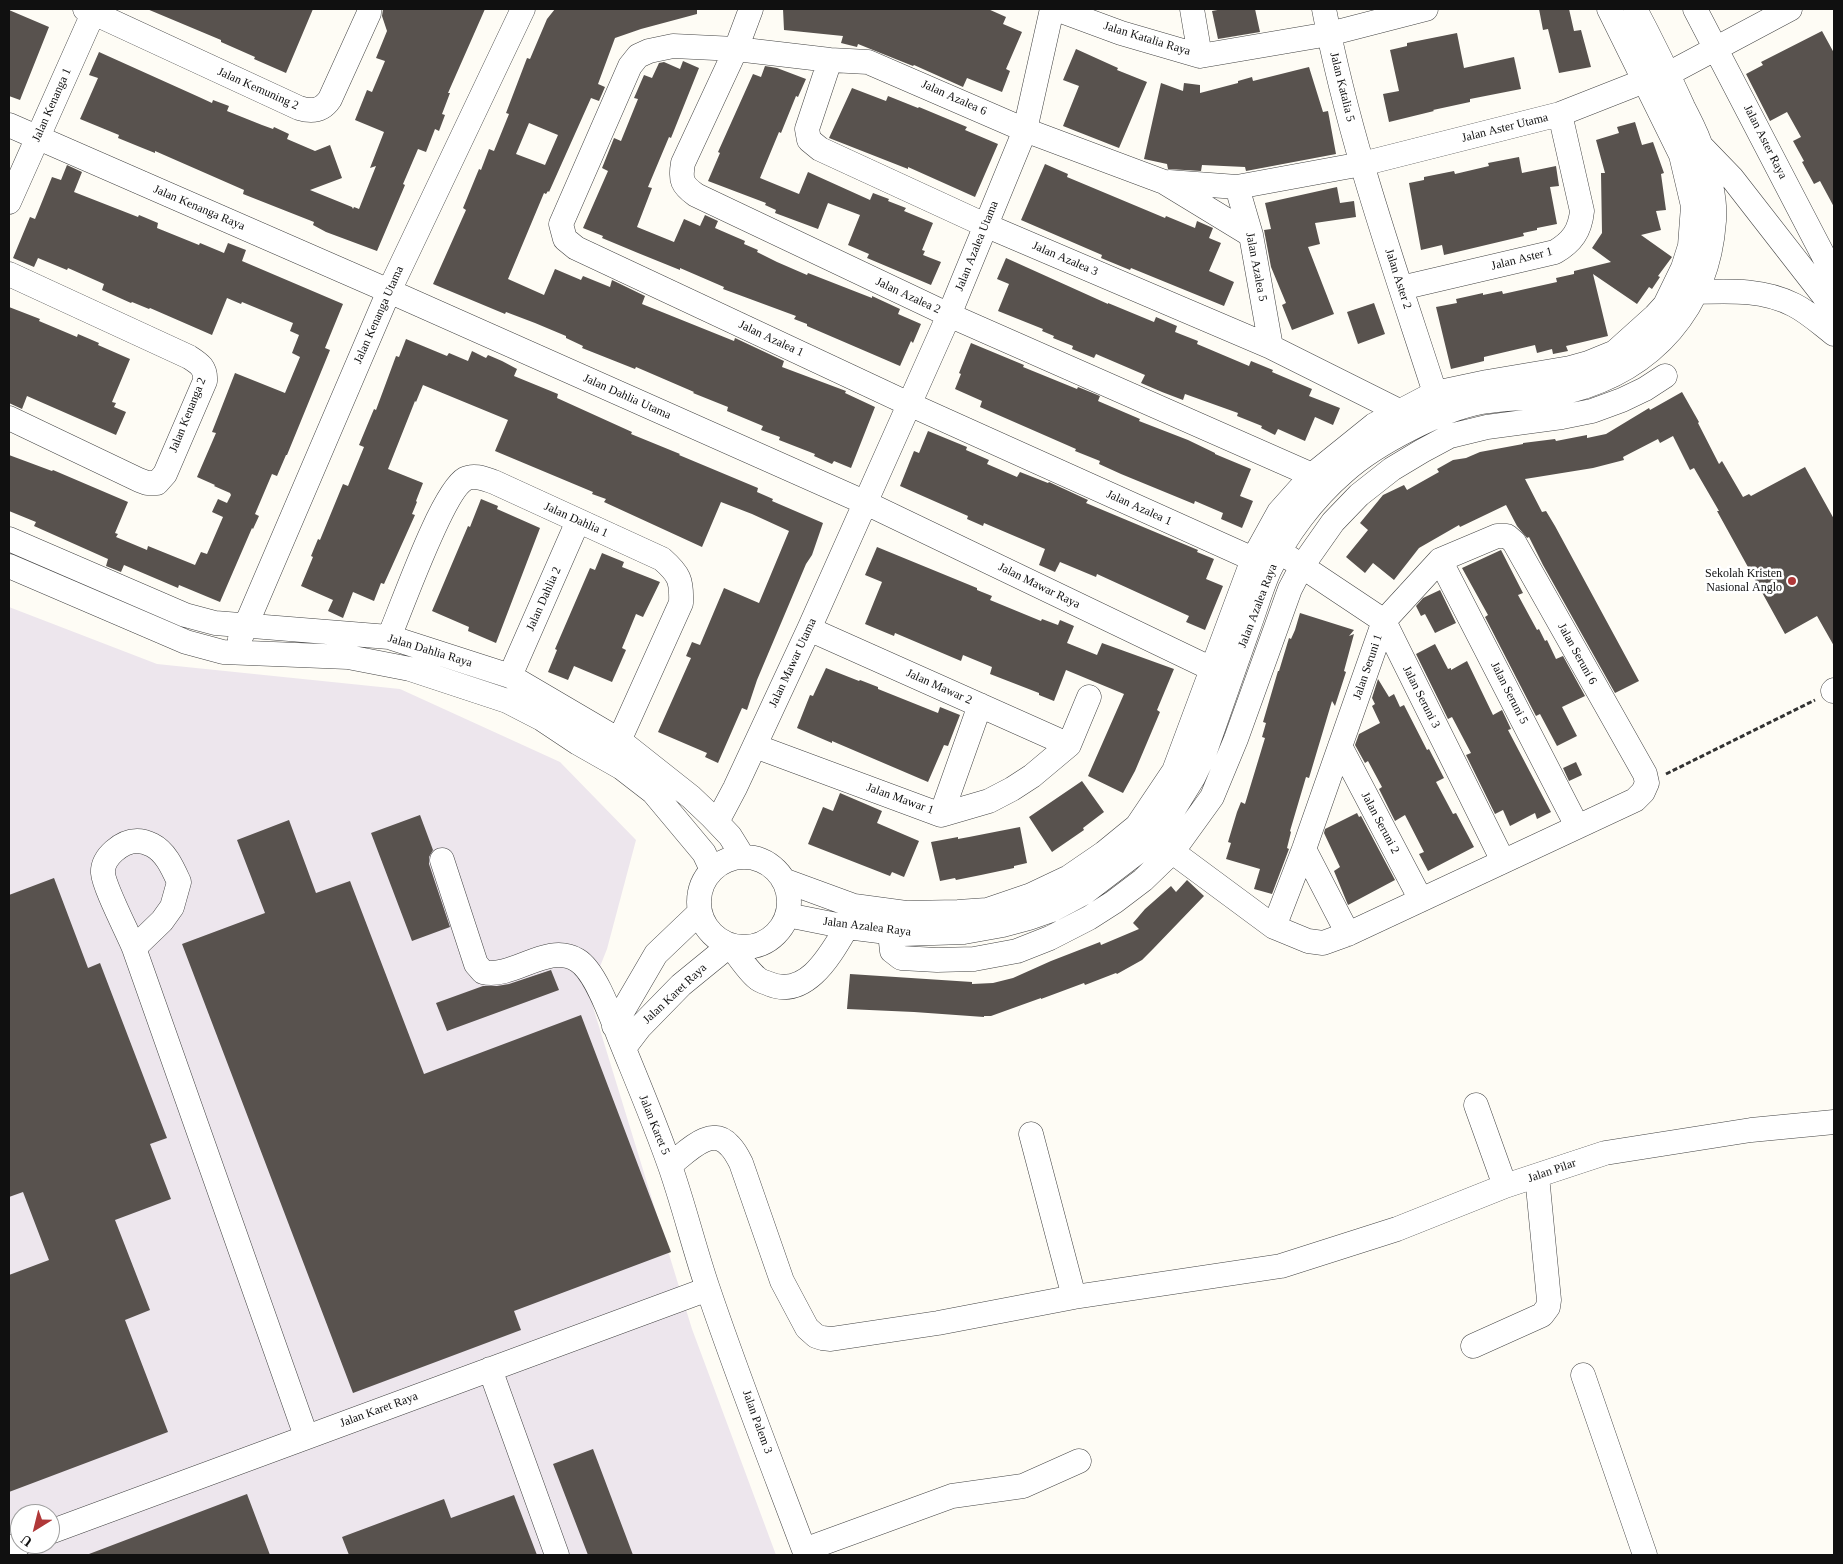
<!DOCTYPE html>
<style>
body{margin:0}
#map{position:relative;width:1843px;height:1564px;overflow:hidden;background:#fefcf5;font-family:Georgia,serif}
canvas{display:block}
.frame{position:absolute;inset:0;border:10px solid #101010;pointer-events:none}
.north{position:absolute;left:10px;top:1504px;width:50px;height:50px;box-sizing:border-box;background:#fff;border:1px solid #9f9f9f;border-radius:50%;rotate:216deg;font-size:14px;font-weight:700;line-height:20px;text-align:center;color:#101010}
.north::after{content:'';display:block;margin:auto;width:18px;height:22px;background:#b03839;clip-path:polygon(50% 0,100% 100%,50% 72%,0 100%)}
</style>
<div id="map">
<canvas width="1843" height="1564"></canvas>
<div class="frame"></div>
<div class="north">U</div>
</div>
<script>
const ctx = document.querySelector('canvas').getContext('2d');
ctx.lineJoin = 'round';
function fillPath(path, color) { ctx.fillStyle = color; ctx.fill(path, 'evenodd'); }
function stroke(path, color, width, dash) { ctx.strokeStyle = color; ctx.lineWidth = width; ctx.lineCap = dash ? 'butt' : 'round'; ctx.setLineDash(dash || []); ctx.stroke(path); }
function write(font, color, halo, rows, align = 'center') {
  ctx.font = font + ' Georgia,serif'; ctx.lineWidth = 5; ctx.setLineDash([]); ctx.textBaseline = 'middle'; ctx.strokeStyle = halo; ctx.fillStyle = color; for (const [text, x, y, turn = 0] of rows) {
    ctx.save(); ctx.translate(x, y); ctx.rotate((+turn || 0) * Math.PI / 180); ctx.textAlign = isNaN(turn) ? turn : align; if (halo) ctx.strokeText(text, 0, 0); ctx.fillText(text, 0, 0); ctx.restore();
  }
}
fillPath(new Path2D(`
 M9 607 157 664 400 689 560 762 636 840 607 949 589 994 692 1329 776 1555H9ZM20 1514H50V1544H20Z`), '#ede6ed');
fillPath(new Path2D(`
 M147 9H313L286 73 254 59 255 57 221 42V40Z
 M383 9H485L448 93H450L442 114 445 115 439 131 435 129 426 152 418 149 403 184 405 185 377 251 326 232 313 225 314 222 243 194 244 190 155 151V153L140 147 118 138 119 135 80 119 98 78 89 75 99 52 199 97 212 103 213 100 229 106 227 111 262 125 273 129 274 127 289 134 287 139 315 151 330 145 342 178 310 190 352 207 353 209 354 207 359 209 376 166 370 168 384 132 355 120 367 90 372 92 385 61 376 58 387 31 382 16Z
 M555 9H697V14L641 29 615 38 598 84 605 87 599 101 591 98 549 192 548 191 546 194 544 193 508 279 544 295 555 269 581 280 583 276 610 287 612 280 645 296 642 304 734 341 735 338 784 361 782 367 846 391 845 393 875 407 851 468 834 461 832 464 814 456 815 454 779 440 780 437 761 430 763 426 727 411 728 407 693 393 694 392 636 367 635 369 582 348 583 346 566 338V336L535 323 506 312 505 314 433 284 466 210 463 208 479 169 481 170 489 149 494 151 509 114 506 113 527 58 530 59 547 19ZM529 123 558 135 545 165 516 154Z
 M783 9H988L1006 17 1003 24 1022 32 1006 69 1010 71 1002 92 967 78 963 87 914 65 913 66 858 44 857 47 841 43 843 36 784 30Z
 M1223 9H1255L1260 32 1218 39 1212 11Z
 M1539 9H1569L1574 31 1581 30 1591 67 1559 73 1548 29 1543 30Z
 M9 10 49 27 20 100 9 96Z
 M1822 31 1834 53V207L1820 181 1814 184 1802 162 1804 161 1793 141 1801 137 1787 112 1770 121 1746 74 1763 65 1761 62Z
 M1457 33 1464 68 1514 57 1521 89 1470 99V102L1433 110 1434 111 1389 122 1383 94 1399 91 1390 50 1407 46V43Z
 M1076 49 1118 68 1117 70 1147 82 1119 148 1063 126 1079 86 1063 80Z
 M683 61 699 68 671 138 669 137 648 187 652 188 637 227 674 242 684 219 700 226 705 215 718 221 715 228 745 241 744 244 758 250 757 252 777 262 807 275 808 273 872 298V296L900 309 898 314 921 324 913 343 911 341 900 366 807 326V324L794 319 796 316 723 289 724 287 680 268V270L638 253 602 238 603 236 583 228 608 171 602 168 614 138 621 141 638 99 634 98 644 75 652 78 659 63 664 62 680 69Z
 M765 66 777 68 806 79 798 97 796 96 781 133 779 132 760 178 799 194 808 172 870 200 873 193 889 199 888 201 906 208 904 211 933 223 922 250 925 251 923 255 941 262 931 285 867 258 869 254 848 245 860 215 828 203 818 229 775 213 776 210 765 205 766 203 708 181 720 153 718 152 753 74 761 77Z
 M1309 67 1323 112 1328 111 1336 154 1246 171 1245 167 1202 165 1201 171 1168 169 1167 164 1144 159 1161 83 1183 91 1184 83 1200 85V93L1238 83V81L1252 77 1253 81Z
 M852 88 886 101 888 96 918 108 919 107 967 127 965 130 998 144 975 197 908 167V169L829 138Z
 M1635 122 1642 145 1653 142 1664 173 1661 174 1666 210 1656 211 1661 230 1641 235 1672 257 1658 276 1660 277 1652 289 1649 287 1637 304 1593 274 1608 336 1566 346 1568 351 1553 354 1552 349 1537 353 1535 345 1484 357V361L1451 369 1436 307 1457 303 1456 299 1483 293V295L1502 291 1503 294 1557 282 1556 278 1574 274V271L1611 262 1592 248 1602 233 1601 173H1605L1596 140 1619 133 1617 127Z
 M1519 157 1522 173 1556 166 1559 186 1550 187 1557 224 1537 228V230L1523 233 1524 236 1444 255 1442 245 1421 250 1409 183 1424 180V177L1454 171 1455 174 1489 166 1488 163Z
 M1045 164 1068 174 1067 177 1165 218 1166 216 1195 228 1197 221 1213 228 1209 238 1221 243 1209 271 1234 282 1224 306 1131 268 1130 270 1101 258 1102 255 1021 220Z
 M67 165 82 172 74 192 138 217 139 215 158 223 157 228 199 245 200 243 224 253 228 243 246 250 242 261 343 304 325 348 330 350 287 455H286L277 476 272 474 255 514 259 516 253 529 252 528 220 602 179 585 178 588 124 565 121 572 106 566 108 559 34 526 36 522 9 511V455L52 471 53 470 128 502 115 533 118 534 116 537 147 550 148 546 195 565 201 552 207 554 223 517 212 512 218 499 227 503 231 495 230 493 214 486 215 485 197 477 216 433 212 432 235 373 285 393 300 357 292 353 299 335 290 331 293 323 242 302 241 304 227 298 212 335 150 308 149 309 132 302 131 303 102 290 104 284 68 268 67 270 38 258 34 267 13 258 30 217 35 219 52 177 61 180Z
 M1337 187 1340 203 1354 201 1356 217 1315 223 1320 244 1308 247 1334 314 1292 330 1282 305 1286 303 1271 267 1264 230 1271 229 1265 203Z
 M1006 258 1108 304V303L1154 322 1156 317 1177 326 1175 332 1198 341 1197 344 1249 366 1251 361 1273 370 1272 372 1312 389 1309 396 1340 408 1333 425 1315 417 1305 441 1278 429 1275 435 1261 428 1262 426 1237 416 1238 413 1185 394 1183 400 1162 392 1141 383 1145 375 1096 354 1094 358 1072 349 1073 346 1053 338 1054 336 1042 331 1043 329 998 311 1009 284 997 279Z
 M1374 303 1385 334 1358 344 1347 312Z
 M9 307 40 319 39 321 77 337 78 334 99 343 98 345 130 359 112 402 116 403 114 407 126 412 116 435 27 396 22 409 9 403Z
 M406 339 447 356 449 353 468 361 472 351 486 358 488 355 502 361 517 369 514 376 558 394 557 398 632 432 631 434 680 454 679 455 758 488 757 492 773 499 772 501 823 523 812 555 806 564 757 680 747 710 742 708 718 763 705 757 707 753 658 732 691 658 686 656 692 642 700 645 724 588 759 603 789 531 752 514 721 502 702 547 604 502 606 499 592 494 593 492 495 451 508 420 423 385 416 402 415 401 388 469 423 483 416 501 417 502 412 514 415 515 384 584 381 583 374 601 353 592 343 618 328 611 333 600 301 586 313 557 311 556 318 539 320 540 343 484 348 486 364 447 359 445 374 409 376 410 396 356 399 357Z
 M971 343 1024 365 1023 367 1077 389 1078 387 1100 396 1098 401 1140 419 1139 421 1188 440 1215 453V454L1251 469 1240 496 1253 501 1242 528 1221 519 1223 513 1195 501 1194 504 1121 474 1099 464 1100 461 1075 451 1076 449 980 407 982 401 955 389 961 374 959 373Z
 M1682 392 1699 422 1698 423 1719 464 1722 461 1743 497 1749 494 1751 496 1805 467 1834 519V646L1817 616 1785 634 1717 511H1719L1694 468 1690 470 1673 436 1660 443 1658 439 1623 457 1624 460 1593 468 1525 479 1542 512 1546 511 1555 526 1639 681 1615 693 1543 565 1529 537 1527 538 1517 526 1506 505 1460 527 1459 525 1419 548 1394 580 1373 563 1365 573 1346 557 1368 530 1360 523 1383 495 1404 485 1407 490 1439 472 1437 469 1453 460 1466 458 1480 452 1523 444V443L1555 439 1556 441 1587 435V438L1606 434 1649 408 1650 410Z
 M928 431 967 447 966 450 989 460 987 464 1017 477 1020 472 1048 483 1049 482 1088 500 1086 503 1198 550 1197 552 1214 559 1206 579 1223 586 1205 630 1186 622 1189 616 1097 574 1096 577 1060 562 1055 572 1039 565 1045 549 984 523 983 526 967 519 968 516 900 486 914 451 919 453Z
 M481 499 498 506 497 509 540 528 496 643 468 631 469 627 432 611 468 526 470 527Z
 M877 547 977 588V590L992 596 990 600 1041 621 1042 619 1058 625 1060 620 1074 626 1067 643 1097 655 1102 643 1174 669 1157 710 1160 712 1135 771 1123 793 1088 776 1124 694 1066 670 1054 701 1039 695V693L990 674 992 667 963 655 961 661 895 633 894 636 865 624 882 582 865 575Z
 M1501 550 1523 593 1518 595 1537 630 1539 629 1545 641 1547 640 1556 659 1563 656 1585 696 1562 707 1577 736 1557 746 1540 714 1536 716 1485 617 1488 615 1462 568Z
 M602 553 624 562 622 567 660 582 643 617 636 614 622 648 626 650 612 682 574 666 568 680 548 672 557 650 555 649 590 568 595 570Z
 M1440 590 1456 623 1435 633 1425 614 1421 616 1416 606 1423 598Z
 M1300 613 1354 630 1349 636 1354 634 1344 671 1346 672 1335 706 1332 701 1309 778 1306 777 1290 831 1291 832 1287 848 1289 849 1272 894 1254 889 1260 869 1226 859 1231 843 1228 842 1237 812 1241 802 1245 804 1265 738 1262 737 1266 723 1263 722 1278 671H1279L1289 638 1291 639 1295 630Z
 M1435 644 1448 669 1451 668V670L1467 661 1493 715 1502 710 1511 729 1508 730 1551 812 1537 819 1535 813 1510 826 1503 810 1495 814 1466 755 1471 753 1452 717 1448 719 1416 654Z
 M826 668 859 681 860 680 878 687V689L938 713 940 707 960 715 948 746 944 745 928 782 832 741V743L797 728 810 695 813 696Z
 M1378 679 1389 697 1394 694 1400 707 1404 705 1427 750 1429 749 1444 778 1436 782 1453 814 1456 813 1474 847 1428 871 1419 854 1424 852 1405 815 1395 821 1379 789 1382 787 1368 761 1365 763 1355 745 1359 734 1380 723 1372 706 1375 704 1372 698Z
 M1576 762 1582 775 1569 781 1563 768Z
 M1082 781 1104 812 1083 828 1084 830 1052 852 1029 817Z
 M840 793 882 811 877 823 919 841 904 877 892 872 890 876 808 844 823 807 833 811Z
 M1357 813 1359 817 1361 816 1395 880 1348 905 1334 871 1340 867 1324 833 1325 829Z
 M420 815 433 850 429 857V864L450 927 412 941 371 833Z
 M289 820 316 893 350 881 424 1074 581 1015 671 1252 514 1311 521 1330 353 1393 182 944 265 913 237 840Z
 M1020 827 1027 863 1014 866V868L981 875 956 880 955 878 940 881 931 842 958 837V839L969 837Z
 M54 878 88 968 100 963 167 1138 150 1144 171 1199 115 1220 150 1310 125 1320 168 1432 9 1492V1275L49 1260 23 1192 9 1197V895Z
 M1187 880 1204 896 1153 949 1142 960 1117 974 1116 973 1085 985 1084 983 1041 999V998L991 1016H984V1017L914 1012 847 1009 850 974 972 982V984L993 983 1013 978 1051 961 1100 942 1101 945 1139 929 1133 923 1145 909 1171 886 1176 892Z
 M551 970 559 990 447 1031 436 1003 483 986H497L509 984Z
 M593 1449 633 1555H588L553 1464Z
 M247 1494 270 1555H89V1554Z
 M514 1495 537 1555H349L342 1537 444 1499 451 1518Z`), '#58524e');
const minor = new Path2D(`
 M85 9 299 108C312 112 322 111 330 99L369 13V9
 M751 9 736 49 683 163C680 180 682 185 696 195L949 315 1312 475
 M1056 9 1121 33 1200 56 1329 34 1426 9
 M1192 9 1200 56
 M1324 9C1349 140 1394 266 1435 393
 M1695 9 1834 276
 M830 60 807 129 809 140 820 149 985 225 1271 347 1399 411
 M9 125 389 291 866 503 1212 669
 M1702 147 1732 178 1834 309
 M1169 182 1237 187 1362 164 1560 114 1644 81 1668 74 1790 9
 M1237 187 1251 235 1271 347
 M9 202 95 9
 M1251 235 1164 182 1025 130 868 62 830 60 736 49 673 46 649 51 638 56 630 66 561 224 565 239 576 248 909 404 1253 559
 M9 274 189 357C200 364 206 368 205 381L165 474 157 483H147L139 480 9 418
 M1401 288 1555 252C1572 242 1580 231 1582 211L1560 114
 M1696 292C1729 291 1763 289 1794 305 1808 312 1821 324 1834 334
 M9 539 185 615 215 623 389 637 510 676 619 740 691 797 711 816 730 836 743 857
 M1288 557 1384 621 1503 861
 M1440 560 1577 826
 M9 566 186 642 223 652 348 657 410 669 507 701 542 719 578 743 622 768 653 792 704 853 712 870
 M809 629 1069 745
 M389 637C402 607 442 492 465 479 474 474 485 479 494 482L662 559C679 574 682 580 681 603L613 754
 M240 639 389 291 523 9
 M510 676 578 521
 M1833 691 1834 690
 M755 746 941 815 989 801 1012 789 1032 776 1069 745 1089 697
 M1340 746 1421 900
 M941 815 980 705
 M717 822 735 788 809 629 949 315 1025 130 1052 9
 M1143 830 1274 927 1308 941 1323 943 1348 934 1635 800 1643 792 1647 783 1645 774 1514 542 1507 536H1497L1440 560 1384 621 1304 849 1274 927
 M1304 849 1348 934
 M699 902a45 45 0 1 1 90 0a45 45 0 1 1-90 0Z
 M442 860 476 964 483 972C514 979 547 942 577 960 596 971 612 1019 620 1039 637 1081 655 1123 670 1166 684 1206 694 1248 708 1289 738 1378 773 1467 806 1555
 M783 880 854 906 906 913 958 912 987 910 1031 895 1069 877 1104 853 1137 826 1174 771 1253 559 1279 512 1312 475 1374 425 1435 393 1487 382 1570 368 1588 363 1615 352 1655 316 1665 305 1683 268 1690 246 1693 206 1681 155 1609 9
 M787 915 847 927 903 934 964 932 1003 925 1029 918 1052 910 1084 893 1156 838 1193 778 1203 757C1218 714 1233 672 1248 629 1255 610 1261 589 1269 571 1286 534 1314 498 1344 472 1375 444 1442 409 1482 402 1511 397 1542 399 1570 391 1653 369 1708 308 1714 221 1716 198 1708 172 1702 150 1698 135 1690 121 1683 107 1668 74 1652 41 1635 9
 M890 933 892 951 901 958 937 960 974 959 1017 951 1050 938 1089 918 1114 902 1143 880 1173 851 1212 797 1236 739 1290 589 1302 566 1333 522 1359 495 1392 469 1422 451 1450 436 1487 427 1562 417 1592 411 1622 400 1645 389 1665 376
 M134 948 162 921 172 907 179 882C173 869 166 852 152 845 148 843 141 841 137 841 122 841 102 857 103 873 104 887 128 933 134 948L306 1436
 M614 1026 656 954 700 912
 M624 1048 640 1027 681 985 730 945C737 954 748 971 757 978 759 980 764 982 767 983 806 1001 831 954 847 927
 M1476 1105 1505 1186
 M1031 1134 1074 1297
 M670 1165C686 1153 711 1124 730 1146 735 1151 738 1157 741 1163L782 1281 807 1328 816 1336 822 1338 831 1339 938 1323 1074 1297 1281 1266 1397 1229 1505 1186 1605 1153 1751 1130 1834 1122
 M1473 1346 1542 1315 1548 1307 1549 1300 1537 1176
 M490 1369 557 1555
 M1583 1375 1645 1555
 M50 1532 708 1289
 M9 1548 20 1544
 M804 1550 952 1496 1023 1486 1079 1461`);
stroke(minor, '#434343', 25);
stroke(new Path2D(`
 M1666 774 1815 700`), '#323232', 3, [5, 2.5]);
stroke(minor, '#fff', 24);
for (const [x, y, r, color] of [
 [1792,581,5,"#b03839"]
]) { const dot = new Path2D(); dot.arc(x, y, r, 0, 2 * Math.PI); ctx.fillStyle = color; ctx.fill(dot); stroke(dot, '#fff', 2); }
write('12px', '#101010', '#fff', [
 ["Jalan Katalia Raya",1147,39,17],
 ["Jalan Katalia 5",1342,87,76],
 ["Jalan Kemuning 2",258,89,24],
 ["Jalan Azalea 6",954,98,24],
 ["Jalan Kenanga 1",52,105,-66],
 ["Jalan Aster Utama",1505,128,-14],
 ["Jalan Aster Raya",1765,142,63],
 ["Jalan Kenanga Raya",199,208,23],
 ["Jalan Azalea Utama",977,246,-68],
 ["Jalan Azalea 3",1065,259,23],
 ["Jalan Aster 1",1522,259,-14],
 ["Jalan Azalea 5",1256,267,79],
 ["Jalan Aster 2",1398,279,72],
 ["Jalan Azalea 2",908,296,25],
 ["Jalan Kenanga Utama",379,315,-66],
 ["Jalan Azalea 1",771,339,25],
 ["Jalan Dahlia Utama",627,397,24],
 ["Jalan Kenanga 2",188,415,-68],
 ["Jalan Azalea 1",1139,508,24],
 ["Jalan Dahlia 1",576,520,24],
 ["Jalan Mawar Raya",1039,586,26],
 ["Jalan Dahlia 2",544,599,-66],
 ["Jalan Azalea Raya",1258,606,-69],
 ["Jalan Dahlia Raya",430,651,17],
 ["Jalan Seruni 6",1577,654,61],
 ["Jalan Mawar Utama",793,663,-65],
 ["Jalan Seruni 1",1368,667,-71],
 ["Jalan Mawar 2",939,687,24],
 ["Jalan Seruni 5",1509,693,63],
 ["Jalan Seruni 3",1421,697,63],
 ["Jalan Mawar 1",900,799,20],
 ["Jalan Seruni 2",1380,823,62],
 ["Jalan Azalea Raya",867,927,7],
 ["Jalan Karet Raya",675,994,-43],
 ["Jalan Karet 5",654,1125,68],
 ["Jalan Pilar",1552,1171,-19],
 ["Jalan Karet Raya",379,1410,-20],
 ["Jalan Palem 3",757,1422,70]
]);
write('12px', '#101010', '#fff', [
 ["Sekolah Kristen",1782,574],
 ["Nasional Anglo",1782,588]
], 'right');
</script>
